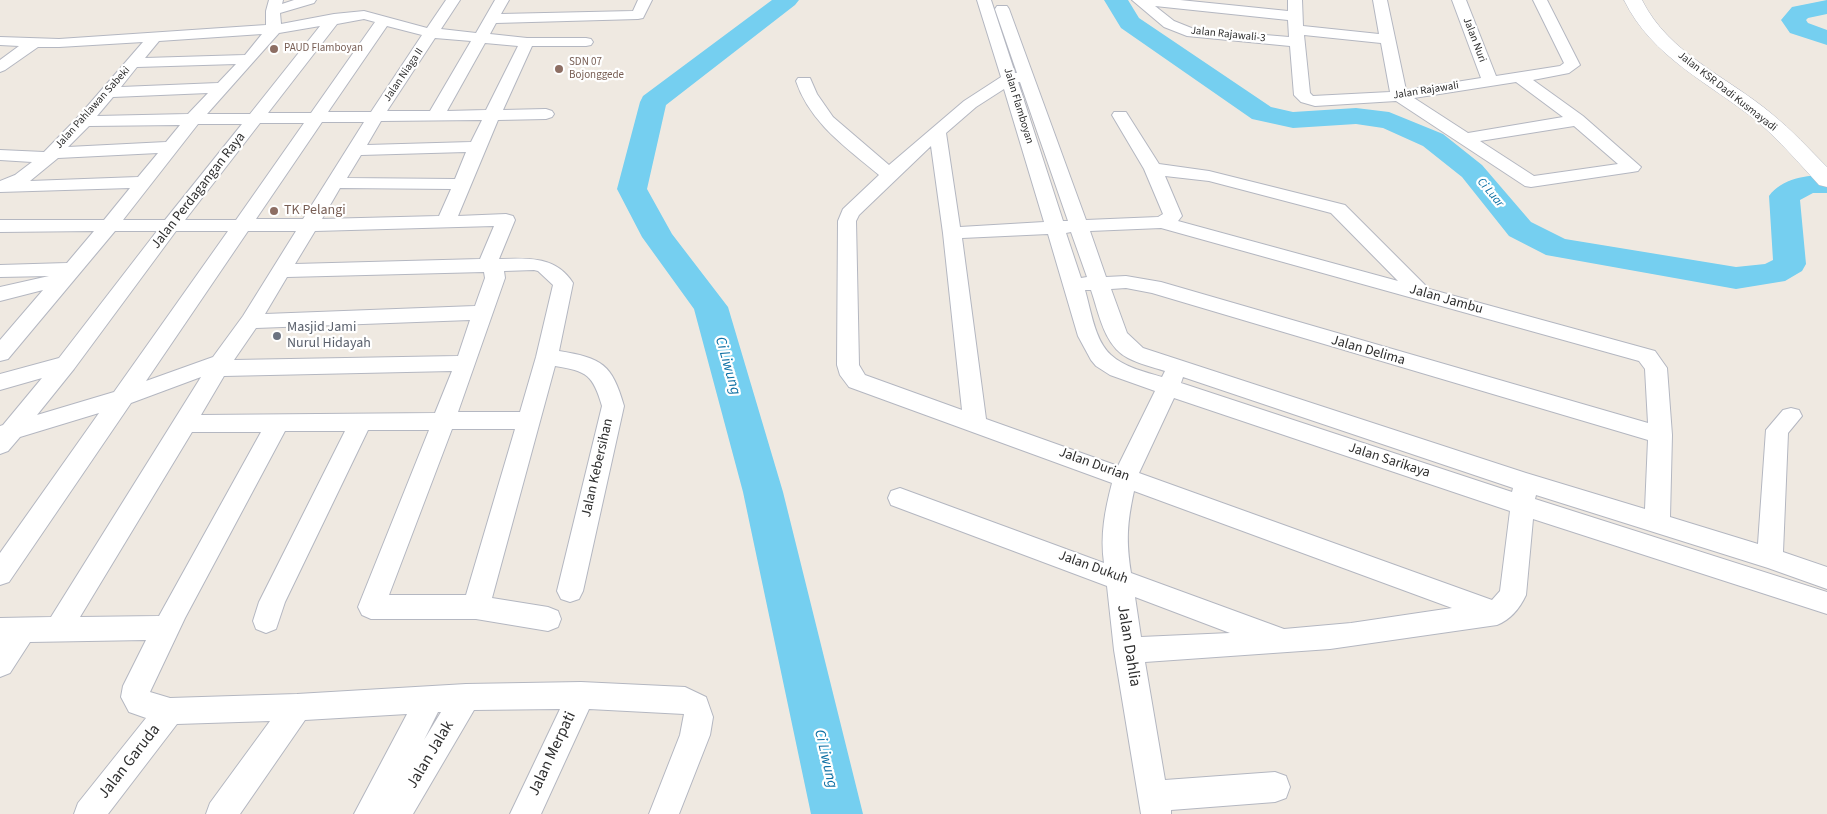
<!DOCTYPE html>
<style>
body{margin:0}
canvas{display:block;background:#efe9e1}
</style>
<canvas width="1827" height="814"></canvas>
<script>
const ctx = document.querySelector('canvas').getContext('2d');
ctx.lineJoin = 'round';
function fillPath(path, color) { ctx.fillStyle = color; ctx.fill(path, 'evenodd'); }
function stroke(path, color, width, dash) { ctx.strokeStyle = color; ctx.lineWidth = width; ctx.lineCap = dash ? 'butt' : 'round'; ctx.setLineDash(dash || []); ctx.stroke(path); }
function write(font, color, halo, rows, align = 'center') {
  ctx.font = font + ' "Source Sans 3",sans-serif'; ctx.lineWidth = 4.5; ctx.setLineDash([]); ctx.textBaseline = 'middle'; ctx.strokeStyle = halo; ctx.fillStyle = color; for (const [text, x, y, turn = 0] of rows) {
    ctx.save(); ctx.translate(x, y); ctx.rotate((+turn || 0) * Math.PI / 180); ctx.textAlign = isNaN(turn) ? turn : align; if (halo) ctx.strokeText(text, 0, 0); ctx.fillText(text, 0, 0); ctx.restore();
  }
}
fillPath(new Path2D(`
 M772 0H799L795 5 666 105 647 189 672 234 728 307 783 492 863 814H811L743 492 694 309 642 237 617 189 640 102 643 96Z
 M1104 0H1128L1139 18 1271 107 1293 112 1356 108 1389 112 1443 134 1482 165 1531 222 1565 239 1736 267 1765 264 1773 260 1769 196C1782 178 1807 175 1827 175V193H1813L1800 200 1806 264 1802 271 1785 281 1736 289 1546 255 1509 236 1462 177 1423 146 1383 128 1356 124 1293 128 1252 119 1121 28Z
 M1827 0V14L1808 18 1806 20 1808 23 1827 30V45L1790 33 1781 20 1792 7Z`), '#75cff0');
const street = new Path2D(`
 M269 0H283L282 4 294 0H316L314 3 280 13 281 24 334 14 364 11 427 28 446 0H460L441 29 476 33 495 0H509L501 14 633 11 638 0H652L643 18 638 19 496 23 490 34 527 38H586L591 39 593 42 591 45 586 46H532L503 110 546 109 552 111 554 114 552 117 546 119 498 120 458 216 506 214 513 216 515 220 499 259C528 258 556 256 573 283L559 351C602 358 612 364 624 406L583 591 579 599 570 602 561 599 557 591 602 406C593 375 587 371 555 366L492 598 548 607 558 611 561 619 558 627 548 631 476 619H371L362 615 358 607 429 430H368L285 602 276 629 266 633 256 629 253 621 259 602 345 431H285L185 618 150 692 170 698 297 694 466 684 581 682 685 687 706 697 713 717 710 735 679 814H649L680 735 684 714 589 709 541 814H510L560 709 474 710 413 814H354L407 714 305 720 240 814H206L210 803 270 721 177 724 108 814H74L78 803 146 718 129 712 121 697 123 686 146 640 30 642 10 673 0 677V618L51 617 201 377 131 403 9 582 0 585V553L99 413 20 437 8 451 0 454V426L3 425 42 378 0 390V374L59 358 157 231H115L8 359 0 361V340L43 290 0 301V287L49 276 0 277V265L67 263 94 231 0 232V220H104L130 188 0 192V181L15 175 32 162 0 160V150L44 152 78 117 143 42 59 47H38L5 70 0 72V60L19 46 0 45V37L59 39 266 25V11ZM364 19 375 22 311 113H268L337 24ZM320 26 250 114H207L279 33ZM387 26 422 35 371 112H328ZM262 34 245 55 145 58 159 41ZM435 38 471 41 430 111H387ZM485 43 518 46 486 110 447 111ZM236 64 218 83 121 87 137 67ZM208 93 188 114 97 116 113 97ZM482 120 471 142 367 145 381 121ZM322 122H364L303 219H256ZM260 123H304L236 220H185ZM198 124H242L165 220H123ZM180 125 166 142 68 147 89 126ZM466 152 455 179 347 178 361 155ZM158 153 138 177 30 181 58 158ZM340 188 451 189 439 216 322 219ZM494 226 480 259 295 264 315 231ZM176 231H228L114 392 37 415 74 369ZM248 231H296L243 316 213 357 146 381ZM534 270 538 271 553 285 536 357 520 412H458L505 278 504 271ZM484 272 485 278 475 306 265 314 287 277ZM470 320 458 356 234 360 256 328ZM452 371 435 413 201 415 224 376ZM452 429H515L466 595H389ZM192 432H261L159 616 80 617ZM438 712H441L424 740Z
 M977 0H991L1015 73H1017L995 9 997 6H1007L1009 9 1086 220 1158 217 1163 214 1144 169 1112 115 1114 112H1126L1159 164 1209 171 1345 205 1429 289 1655 351 1667 368 1672 435 1670 517 1758 544 1766 430 1783 410 1791 408 1799 410 1802 416 1788 433 1783 552 1827 567V589L1768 568 1536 495 1535 499 1827 592V614L1533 519 1526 595C1520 608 1510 620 1497 625L1330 649 1145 662 1165 780 1275 772 1286 776 1290 787 1286 798 1275 802 1171 810V814H1141L1114 650 1107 586 891 505 888 498 891 491 900 488 1104 563C1100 535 1105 510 1112 483L849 387 840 375 837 365 838 221 843 209 879 175C847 148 810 123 796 81L798 78H810L817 94 833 117 889 165 964 101 1001 77ZM1018 82H1020L1068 221H1063ZM1004 89 1044 222 960 227 946 133 976 107ZM931 146 943 233 962 410 865 375 859 365 856 221 859 215ZM1165 176 1209 181 1331 213 1398 281 1178 221 1182 216ZM1161 228 1639 361 1645 369 1648 423 1161 282 1126 276 1106 277 1090 231ZM1071 232 1087 277 1081 278 1066 233ZM1048 234 1078 336 1091 360 1096 366 1110 375 1155 391 1118 466 986 419 962 238ZM1126 288 1152 293 1648 440 1645 509 1526 473 1143 348 1127 333 1111 289ZM1085 290H1091C1099 313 1104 346 1128 358 1139 364 1153 367 1165 371L1162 377C1145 372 1124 367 1111 355 1095 341 1091 311 1085 290ZM1183 377 1513 488 1512 492 1181 383ZM1174 398 1510 511 1500 591 1492 600 1139 473ZM1134 491 1452 608 1351 623 1284 629 1131 573C1126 541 1127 523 1134 491ZM1135 597 1230 633 1141 637Z
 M1132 0H1180L1288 11V0H1302L1303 26 1379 34 1373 0H1387L1406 90 1481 78 1452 0H1466L1496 76 1560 66 1564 63 1533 0H1547L1580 65 1569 73 1533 80 1583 116 1641 167 1638 171 1632 172 1531 187 1525 186 1396 101 1315 106 1301 102 1294 95 1290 46 1187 36 1164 27ZM1155 6 1288 20 1289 37 1194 29 1174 21ZM1304 35 1381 43 1390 92 1313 96 1310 93ZM1516 82 1563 117 1468 133 1414 98ZM1574 126 1618 164 1534 176 1480 141Z`);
const secondary = new Path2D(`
 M1624 0H1642C1669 54 1728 77 1772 114 1792 130 1809 149 1827 167V187L1819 185C1799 163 1780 141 1758 122 1710 83 1652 58 1624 0Z`);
stroke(street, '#b4b7c1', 2);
stroke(secondary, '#b4b7c1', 1);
fillPath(street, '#fff');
fillPath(secondary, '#fff');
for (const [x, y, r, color] of [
 [274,49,5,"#8d6e63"],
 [559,69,5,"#8d6e63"],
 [274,211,5,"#8d6e63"],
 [277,336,5,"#6b7280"]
]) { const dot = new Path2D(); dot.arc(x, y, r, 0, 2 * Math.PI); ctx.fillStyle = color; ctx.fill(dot); stroke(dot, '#fff', 2); }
write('11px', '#2e2e2e', '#fff', [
 ["Jalan Rajawali-3",1228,35,6],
 ["Jalan Nuri",1474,40,69],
 ["Jalan Niaga II",404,75,-56],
 ["Jalan Rajawali",1426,91,-9],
 ["Jalan KSR Dadi Kusmayadi",1727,92,38],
 ["Jalan Flamboyan",1018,106,73],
 ["Jalan Pahlawan Sabeki",93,108,-48]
]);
write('11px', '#785e54', '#fff', [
 ["PAUD Flamboyan",284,49],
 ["SDN 07",569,63],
 ["Bojonggede",569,76]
], 'left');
write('italic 12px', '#0d6fa3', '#fff', [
 ["Ci Luar",1490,193,50]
]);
write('14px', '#2e2e2e', '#fff', [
 ["Jalan Perdagangan Raya",199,191,-52],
 ["Jalan Jambu",1446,300,16],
 ["Jalan Delima",1368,351,16],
 ["Jalan Sarikaya",1389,461,18],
 ["Jalan Durian",1094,465,20],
 ["Jalan Kebersihan",598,468,-77],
 ["Jalan Dukuh",1093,568,20]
]);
write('14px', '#785e54', '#fff', [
 ["TK Pelangi",284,211]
], 'left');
write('14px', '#5b616d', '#fff', [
 ["Masjid Jami",287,328],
 ["Nurul Hidayah",287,344]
], 'left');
write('italic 15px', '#0d6fa3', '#fff', [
 ["Ci Liwung",727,366,74],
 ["Ci Liwung",825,759,77]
]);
write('16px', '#2e2e2e', '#fff', [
 ["Jalan Dahlia",1128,646,81],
 ["Jalan Merpati",553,754,-65],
 ["Jalan Jalak",431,755,-59],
 ["Jalan Garuda",130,762,-52]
]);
</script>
